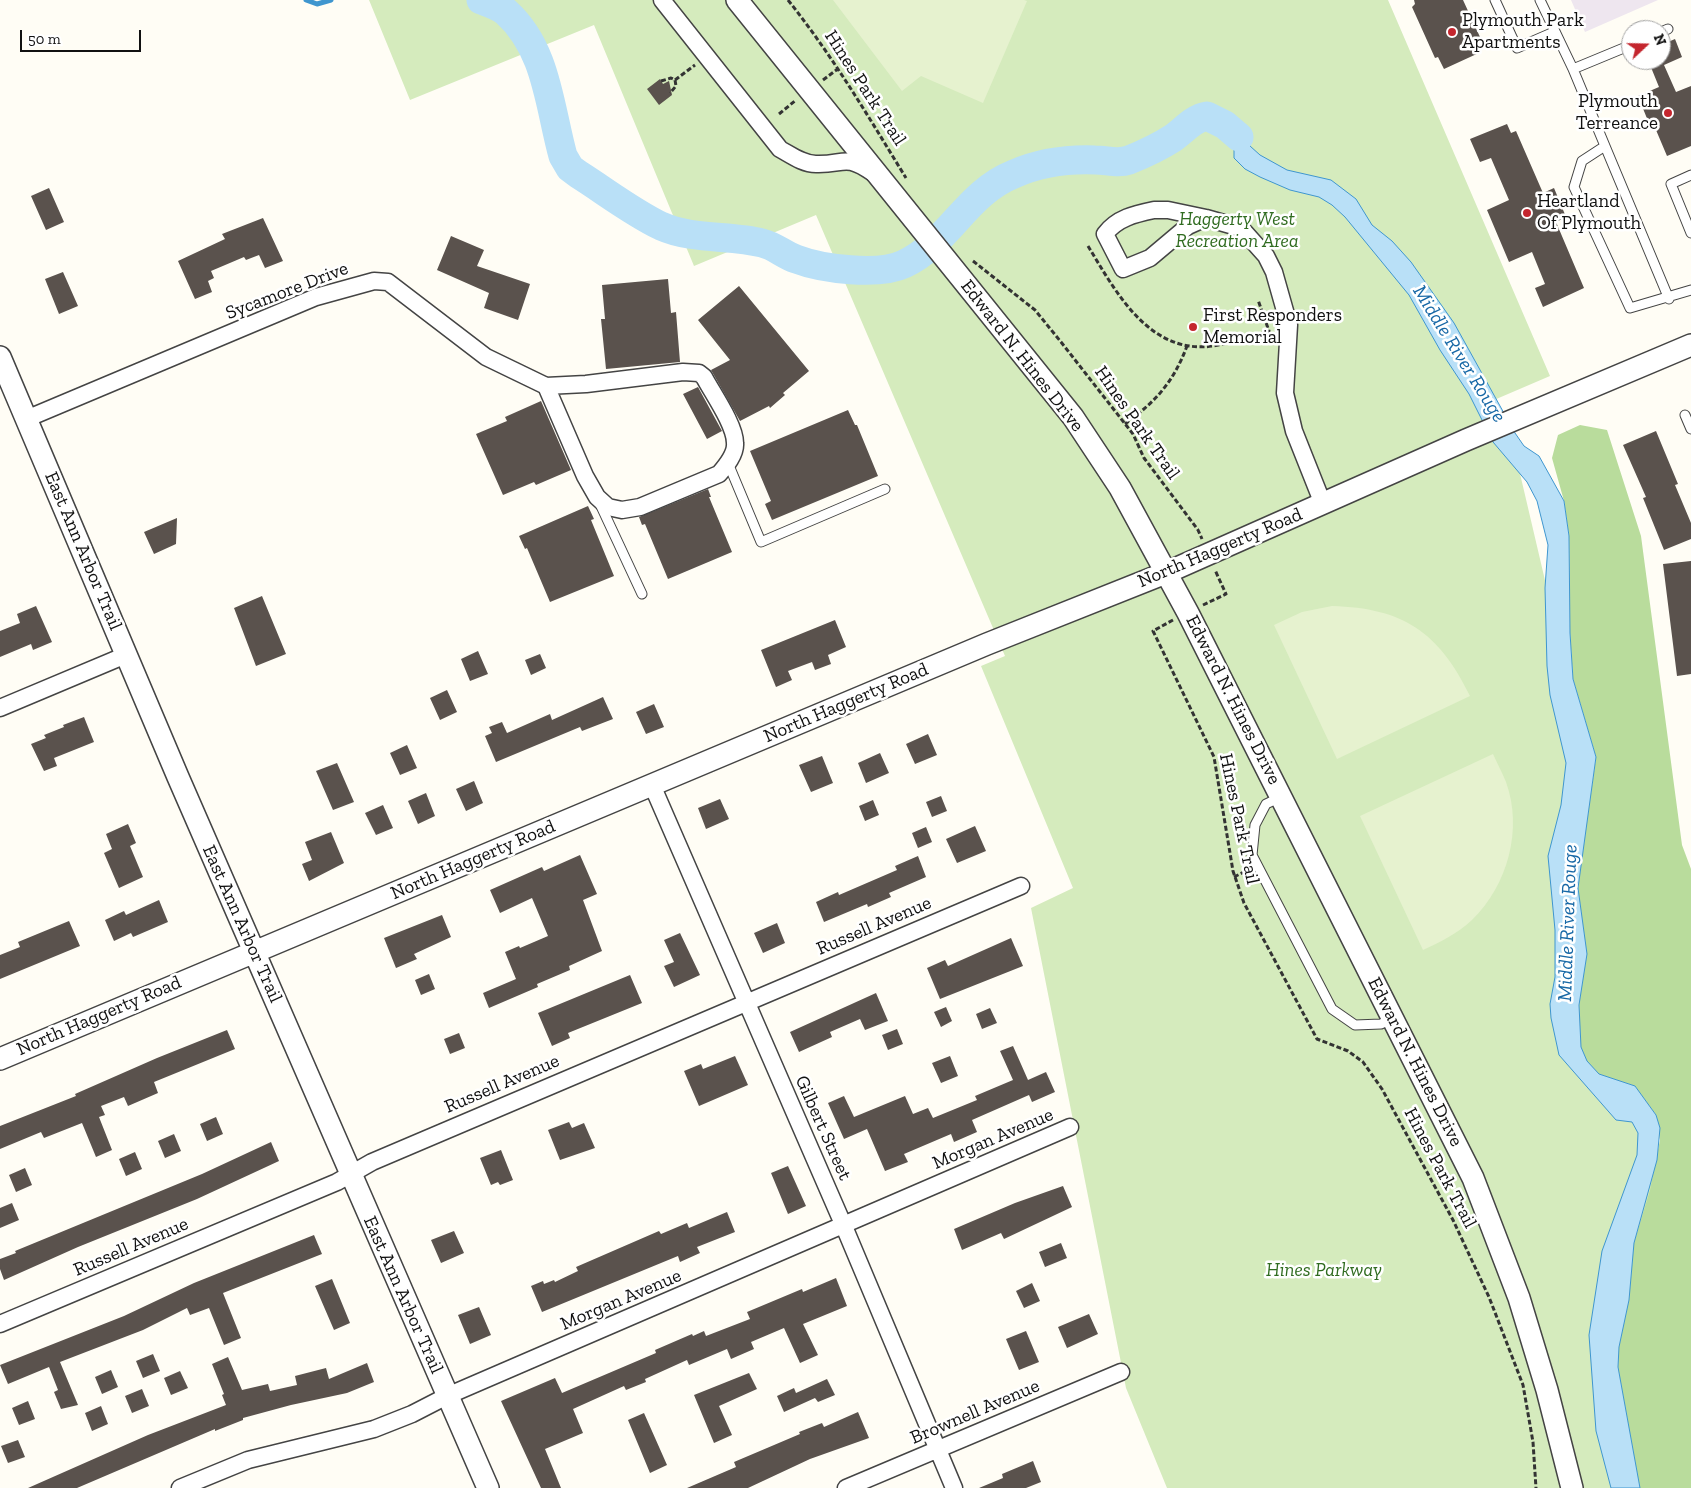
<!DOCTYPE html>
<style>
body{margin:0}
#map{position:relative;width:1691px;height:1488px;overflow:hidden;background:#fffdf5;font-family:"Zilla Slab",serif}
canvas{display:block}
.north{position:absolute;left:1621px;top:20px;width:50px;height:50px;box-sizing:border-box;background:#fff;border:1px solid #a0a0a0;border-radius:50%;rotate:69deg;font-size:14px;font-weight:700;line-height:20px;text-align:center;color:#111}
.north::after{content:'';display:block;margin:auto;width:18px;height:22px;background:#c4262e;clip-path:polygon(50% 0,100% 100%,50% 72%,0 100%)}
.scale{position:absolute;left:20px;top:30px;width:121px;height:22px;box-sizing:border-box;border:2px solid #111;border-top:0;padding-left:6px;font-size:15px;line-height:18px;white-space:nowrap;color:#111;-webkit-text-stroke:4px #fff;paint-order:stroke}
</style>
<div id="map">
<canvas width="1691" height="1488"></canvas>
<div class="north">N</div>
<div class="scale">50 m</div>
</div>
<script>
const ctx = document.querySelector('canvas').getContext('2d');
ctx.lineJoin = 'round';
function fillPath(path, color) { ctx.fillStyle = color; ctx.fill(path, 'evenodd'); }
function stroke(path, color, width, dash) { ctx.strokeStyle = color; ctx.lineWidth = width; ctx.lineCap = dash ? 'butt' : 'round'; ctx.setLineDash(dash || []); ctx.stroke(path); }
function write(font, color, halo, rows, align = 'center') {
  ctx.font = font + ' "Zilla Slab",serif'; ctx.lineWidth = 5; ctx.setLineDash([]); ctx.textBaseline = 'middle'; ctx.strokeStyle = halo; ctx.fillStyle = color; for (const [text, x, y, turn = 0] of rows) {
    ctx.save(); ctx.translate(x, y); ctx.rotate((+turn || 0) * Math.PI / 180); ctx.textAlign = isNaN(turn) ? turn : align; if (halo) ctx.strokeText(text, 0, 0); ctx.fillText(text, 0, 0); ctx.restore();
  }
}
fillPath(new Path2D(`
 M1571 0H1658L1585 32Z`), '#eee6ef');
fillPath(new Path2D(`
 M369 0H1388L1550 376 1494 400 1514 448 1633 956 1691 1488H1167L1126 1388 1031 908 1073 888 981 666 1005 656 816 215 694 266 594 25 410 100Z`), '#d5ebbd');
fillPath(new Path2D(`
 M1580 425 1607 430 1641 536 1682 845 1691 869V1488H1640L1618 1367 1619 1347 1629 1300 1634 1243 1650 1190 1660 1140 1656 1115 1635 1086 1599 1074 1587 1061 1581 1047 1579 1005 1587 954 1578 888 1596 757 1573 679 1570 633 1569 536 1564 501 1552 458 1558 435Z`), '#b9dc9c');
fillPath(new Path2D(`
 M833 0H1024L1027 1 983 103 921 76 902 91Z
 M1332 606C1403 608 1439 632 1470 696L1337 759 1274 625 1302 612Z
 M1493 754C1497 763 1502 772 1506 782 1523 829 1508 885 1472 920 1457 934 1440 942 1423 950L1360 816Z`), '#e6f2cf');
const water = new Path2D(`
 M1219 110 1235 120 1250 146 1260 155 1287 170 1331 180 1356 199 1372 225 1392 241 1411 262 1454 323 1515 433 1524 446 1539 456 1564 501 1569 536 1570 633 1573 679 1596 757 1578 888 1587 954 1579 1005 1581 1047 1587 1061 1599 1074 1635 1086 1656 1115 1660 1128 1657 1160 1634 1243 1629 1300 1619 1347 1618 1367 1640 1488H1611L1596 1431 1589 1335 1602 1251 1637 1155 1638 1133 1632 1122 1616 1120 1559 1055 1551 1018 1550 1004 1555 977V930L1548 856 1561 805 1566 763 1550 695 1547 666 1545 588 1548 545 1537 501 1527 482 1493 442 1469 394 1440 350 1409 295 1345 217 1332 205 1319 197 1290 190 1260 177 1245 169 1234 158V141L1223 132 1214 130 1207 116Z`);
fillPath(water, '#b9e0f7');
stroke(water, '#3f96cf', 1);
stroke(new Path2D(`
 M306 0 317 4 331 0`), '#3f96cf', 5);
stroke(new Path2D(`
 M481 0C489 3 499 6 506 12 547 49 549 105 563 156L570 168 578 174C605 191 632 212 661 226 692 240 730 235 762 243 775 246 784 255 796 259 822 269 879 276 904 264 949 243 966 193 1014 174 1039 163 1068 159 1095 160 1107 160 1118 164 1129 160 1144 154 1159 147 1173 138 1184 130 1194 118 1207 116L1225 125 1239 137`), '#b9e0f7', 29);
fillPath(new Path2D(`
 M1414 0H1463L1480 37 1475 40 1481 52 1444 69 1438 57 1435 58 1412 7 1415 4Z
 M1675 39 1682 57 1664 65 1676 92 1691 86V146L1667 156 1656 130 1652 131 1638 96 1659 87 1648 60H1661V45Z
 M660 79 663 84 669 81 672 95 659 105 647 89Z
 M1507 124 1511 133 1516 131 1543 193 1554 188 1566 217 1556 222 1584 288 1543 307 1535 288 1545 284 1532 252 1509 262 1487 210 1509 200 1491 158 1480 162 1470 139Z
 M49 188 64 222 46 230 31 196Z
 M263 218 283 261 265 268 259 255 246 260 244 257 211 271 214 278 208 281 212 292 195 299 178 261 225 239 222 234Z
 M451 236 484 250 477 266 530 284 518 320 484 308 489 293 437 270Z
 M63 272 78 306 59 314 45 279Z
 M668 279 671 313 676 312 680 362 606 369 601 319H605L602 285Z
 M739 286 809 371 783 393 785 395 770 408 769 406 740 421 711 370 730 360 698 320Z
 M698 387 722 431 707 439 683 394Z
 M541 401 571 470 536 485 534 482 503 495 476 434 507 421 505 417Z
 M848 410 855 425H857L878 476 772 520 765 504 771 501 750 451Z
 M1656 431 1678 484 1675 485 1691 523V539L1664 550 1643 498 1646 497 1623 445Z
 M708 489 711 497H709L732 552 668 579 645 524 642 525 639 517Z
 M588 506 594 519 591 520 614 576 550 602 527 548 525 549 519 536Z
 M177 518 176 544 154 554 144 532Z
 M1691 561V674L1677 676 1663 564Z
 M262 596 286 654 256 666 234 608Z
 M36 606 52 642 33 650 31 644 0 657V631L20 623 17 614Z
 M835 620 846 647 828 655 831 664 815 670 812 662 788 671 792 680 776 687 761 650Z
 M478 651 488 674 470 681 461 659Z
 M540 654 546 668 531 675 525 660Z
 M447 690 457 712 440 720 430 698Z
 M603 697 613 719 582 731 580 727 496 762 485 736 492 733 489 727 502 722 507 733 550 714 552 720Z
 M654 704 664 727 646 734 636 712Z
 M84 717 94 742 54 758 57 766 44 771 31 744 46 738 44 735 64 727 63 725Z
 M928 734 937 755 915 764 906 744Z
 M407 745 417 768 400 775 390 753Z
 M880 753 889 773 866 783 858 763Z
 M822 756 833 783 811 792 799 765Z
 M337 763 354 802 333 810 316 771Z
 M474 781 483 803 466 811 456 789Z
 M426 793 435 816 418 824 408 801Z
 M941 796 947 811 932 817 926 802Z
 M720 799 729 819 706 829 698 808Z
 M873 800 879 815 865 821 859 806Z
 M383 805 393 828 376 835 365 813Z
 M128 824 136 843 130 846 143 877 119 888 104 853 112 849 106 834Z
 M975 826 986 851 957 863 946 839Z
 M926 827 932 842 918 848 912 833Z
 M331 832 344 863 309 881 302 864 312 860 305 842Z
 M580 855 597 894 583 900 602 951 569 966 570 970 537 984 538 987 489 1008 483 993 516 979 505 952 519 946 520 948 548 936 532 898 500 913 490 890 542 867 544 871Z
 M918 856 926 877 889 893 891 897 868 907 867 904 824 922 816 902 838 892 839 895 897 870 895 866Z
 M159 900 168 922 133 937 131 933 114 941 105 920 124 911 126 915Z
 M442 915 451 937 414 954 417 959 396 968 384 938Z
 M69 921 80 946 0 979V955L20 947 18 942Z
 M777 923 785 943 763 953 754 933Z
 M680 933 700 975 674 987 664 966 674 962 664 940Z
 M1011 938 1023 966 940 999 927 968 945 960 948 966Z
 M429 974 435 989 421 995 415 980Z
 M630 975 642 1003 568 1033 570 1038 552 1046 538 1013Z
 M876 993 888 1021 865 1030 860 1019 830 1032 832 1037 799 1052 790 1032Z
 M946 1007 952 1021 941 1027 934 1012Z
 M990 1008 997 1023 982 1029 976 1014Z
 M897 1029 903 1044 888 1050 882 1035Z
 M227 1030 235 1049 154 1082 158 1093 128 1106 124 1097 101 1106 105 1115 99 1117 112 1150 96 1157 82 1123 44 1138 41 1132 0 1149V1126L76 1096 75 1094 157 1058Z
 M459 1033 465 1048 450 1054 444 1039Z
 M1013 1046 1028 1080 1046 1072 1055 1092 1032 1102 1029 1095 972 1120 977 1132 954 1142 951 1134 904 1154 908 1162 885 1171 867 1129 844 1139 828 1103 844 1096 854 1117 905 1096 913 1114 928 1108 933 1118 977 1100 975 1096 1013 1080 1000 1051Z
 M735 1056 748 1085 699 1106 684 1071 701 1064 703 1069Z
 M950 1056 958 1076 941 1083 932 1063Z
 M216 1117 223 1134 207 1141 200 1124Z
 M569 1122 572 1128 584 1123 595 1148 560 1160 548 1130Z
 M174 1134 181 1151 165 1158 158 1141Z
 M271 1142 279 1161 197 1199 78 1247 4 1280 0 1269V1259L16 1253 15 1251 202 1174Z
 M501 1150 513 1180 500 1185 498 1182 491 1185 480 1158Z
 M135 1152 142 1169 126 1176 119 1159Z
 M788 1166 806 1206 788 1214 771 1173Z
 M25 1168 32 1185 16 1192 9 1175Z
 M1063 1186 1072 1207 1004 1239 1001 1233 962 1250 954 1229 1015 1203Z
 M12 1203 19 1220 0 1228V1208Z
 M727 1212 735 1232 697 1247 700 1253 680 1262 678 1256 542 1312 531 1286 543 1281 544 1284 554 1280 555 1282 578 1271 576 1267 659 1231 661 1234 687 1223 689 1228Z
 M454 1231 464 1253 441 1263 431 1240Z
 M314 1235 322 1254 223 1293 241 1338 224 1345 209 1308 190 1315 187 1308 143 1330 60 1362 78 1405 61 1409 54 1392 58 1390 49 1367 8 1384 0 1365 124 1316 194 1283Z
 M1061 1243 1067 1258 1045 1267 1039 1252Z
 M836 1278 847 1306 803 1324 818 1355 800 1363 784 1328 751 1342 754 1349 731 1359 727 1349 689 1365 687 1360 645 1379 646 1382 626 1390 624 1386 573 1409 583 1433 545 1449 561 1488H541L501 1401 555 1378 562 1393 656 1353 655 1350 692 1334 693 1336 704 1331 706 1336 750 1319 747 1312 802 1289 803 1292Z
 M332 1279 350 1323 334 1330 315 1286Z
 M1032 1283 1040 1301 1024 1308 1016 1291Z
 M479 1307 491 1335 470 1344 458 1315Z
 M1089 1314 1098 1334 1067 1348 1058 1327Z
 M1026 1331 1039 1362 1019 1370 1006 1339Z
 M153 1354 160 1371 143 1378 136 1361Z
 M228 1357 242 1390 268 1384 270 1391 297 1385 295 1376 326 1368 329 1379 367 1363 374 1382 347 1393 291 1405 243 1418V1420L215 1431V1429L77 1488H28L148 1435 226 1405 222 1395 224 1394 212 1364Z
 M111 1370 118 1387 102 1394 95 1377Z
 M180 1371 188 1388 171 1395 164 1378Z
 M749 1373 757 1389 719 1406 732 1435 714 1443 694 1395Z
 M827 1379 835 1395 818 1402 815 1398 784 1412 777 1396 794 1388 796 1393Z
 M142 1389 149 1406 132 1413 125 1396Z
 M28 1401 35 1419 19 1425 12 1408Z
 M101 1406 108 1424 92 1431 85 1413Z
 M858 1412 869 1438 810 1459 748 1488H687L736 1467 734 1462 800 1434 799 1432 822 1423 824 1427Z
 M644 1413 667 1465 650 1473 628 1420Z
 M18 1440 25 1457 8 1463 1 1446Z
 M1033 1461 1041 1482 1026 1488H979L1003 1478 1002 1474Z`), '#5a524d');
const service = new Path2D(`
 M1495 0 1517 48 1554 32
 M1540 0 1573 69
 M1661 32 1668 29
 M1605 146 1573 69 1631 45
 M1691 175 1671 184 1691 233
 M1669 299 1605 146 1582 161 1574 187 1630 308 1691 290
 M1685 415 1691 429
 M728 463 761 542 885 489
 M600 504 642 594
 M1281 797 1266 804 1255 825 1252 855 1332 1009 1355 1025 1381 1024 1393 1018`);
const minor = new Path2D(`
 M662 0 780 149C791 155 803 164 816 164 845 165 844 153 873 173
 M1154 210H1168L1206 218 1188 226 1150 258 1123 269 1105 234C1117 218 1135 214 1154 210Z
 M1206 218 1241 228 1266 256 1274 272 1289 325 1285 393 1294 431 1323 504
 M26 419 316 297 374 281 388 282 486 357 546 386 586 384 683 372 699 373 704 377C713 394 735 425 735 443 736 454 726 466 719 474L640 507 622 510 608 507 597 497 585 476 546 386
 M0 708 126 655
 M652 785 843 1224 954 1488
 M0 1324 337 1182 372 1162 1021 886
 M180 1488 248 1460 374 1429 412 1414 447 1396 1070 1127
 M846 1488 1121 1372`);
const tertiary = new Path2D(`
 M737 0 1073 417 1120 488 1188 613 1473 1178 1519 1298 1547 1390 1572 1488
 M0 357 178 777 488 1488
 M0 1059 987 644 1168 572 1466 440 1691 345`);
stroke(service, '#444', 11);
stroke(minor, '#444', 19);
stroke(tertiary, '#444', 24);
stroke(new Path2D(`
 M788 0C834 58 868 116 906 178
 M675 80 695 65
 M823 80 839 68
 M661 81 671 78 675 80 676 86 670 93
 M779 114 796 100
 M1088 246C1116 292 1149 355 1213 346 1232 343 1251 337 1269 331L1258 300
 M973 261 1035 310 1061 342 1133 434 1144 458 1198 530 1202 539
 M1125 424C1156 401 1173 383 1187 346
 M1203 605 1226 594 1215 570
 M1173 620 1153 631 1214 757 1233 871 1244 903 1317 1039 1348 1051 1363 1062 1382 1089 1453 1220 1489 1297 1523 1385 1533 1442 1536 1488
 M1234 877 1248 870`), '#333', 3, [5, 2.5]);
stroke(service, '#fff', 9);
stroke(minor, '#fff', 16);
stroke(tertiary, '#fff', 21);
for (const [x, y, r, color] of [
 [1452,32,5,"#c4262e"],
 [1668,113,5,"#c4262e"],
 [1527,213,5,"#c4262e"],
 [1193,327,5,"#c4262e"]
]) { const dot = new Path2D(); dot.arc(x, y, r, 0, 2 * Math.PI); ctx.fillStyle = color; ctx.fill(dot); stroke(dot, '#fff', 2); }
write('19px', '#111', '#fff', [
 ["Plymouth Park",1462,21],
 ["Apartments",1462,43],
 ["Plymouth",1658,102,"right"],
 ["Terreance",1658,124,"right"],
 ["Heartland",1537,202],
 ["Of Plymouth",1537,224],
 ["First Responders",1203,316],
 ["Memorial",1203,338]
], 'left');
write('19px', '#111', '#fff', [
 ["Hines Park Trail",865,88,57],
 ["Sycamore Drive",287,291,-21],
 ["Edward N. Hines Drive",1022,356,52],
 ["Hines Park Trail",1137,423,55],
 ["North Haggerty Road",1220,548,-23],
 ["East Ann Arbor Trail",83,551,67],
 ["Edward N. Hines Drive",1233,700,63],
 ["North Haggerty Road",846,703,-23],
 ["Hines Park Trail",1239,819,78],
 ["North Haggerty Road",473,860,-23],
 ["East Ann Arbor Trail",242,924,66],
 ["Russell Avenue",874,926,-23],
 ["North Haggerty Road",99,1016,-23],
 ["Edward N. Hines Drive",1415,1062,63],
 ["Russell Avenue",502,1084,-23],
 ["Gilbert Street",823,1128,66],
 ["Morgan Avenue",993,1139,-23],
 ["Hines Park Trail",1440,1168,62],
 ["Russell Avenue",131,1247,-23],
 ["East Ann Arbor Trail",403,1295,66],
 ["Morgan Avenue",621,1300,-23],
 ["Brownell Avenue",975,1412,-23]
]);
write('italic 19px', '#2f6b1f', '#fff', [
 ["Haggerty West",1237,220],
 ["Recreation Area",1237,242],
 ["Hines Parkway",1324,1271]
]);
write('italic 20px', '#1768a6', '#fff', [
 ["Middle River Rouge",1459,354,58],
 ["Middle River Rouge",1568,923,-88]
]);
</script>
